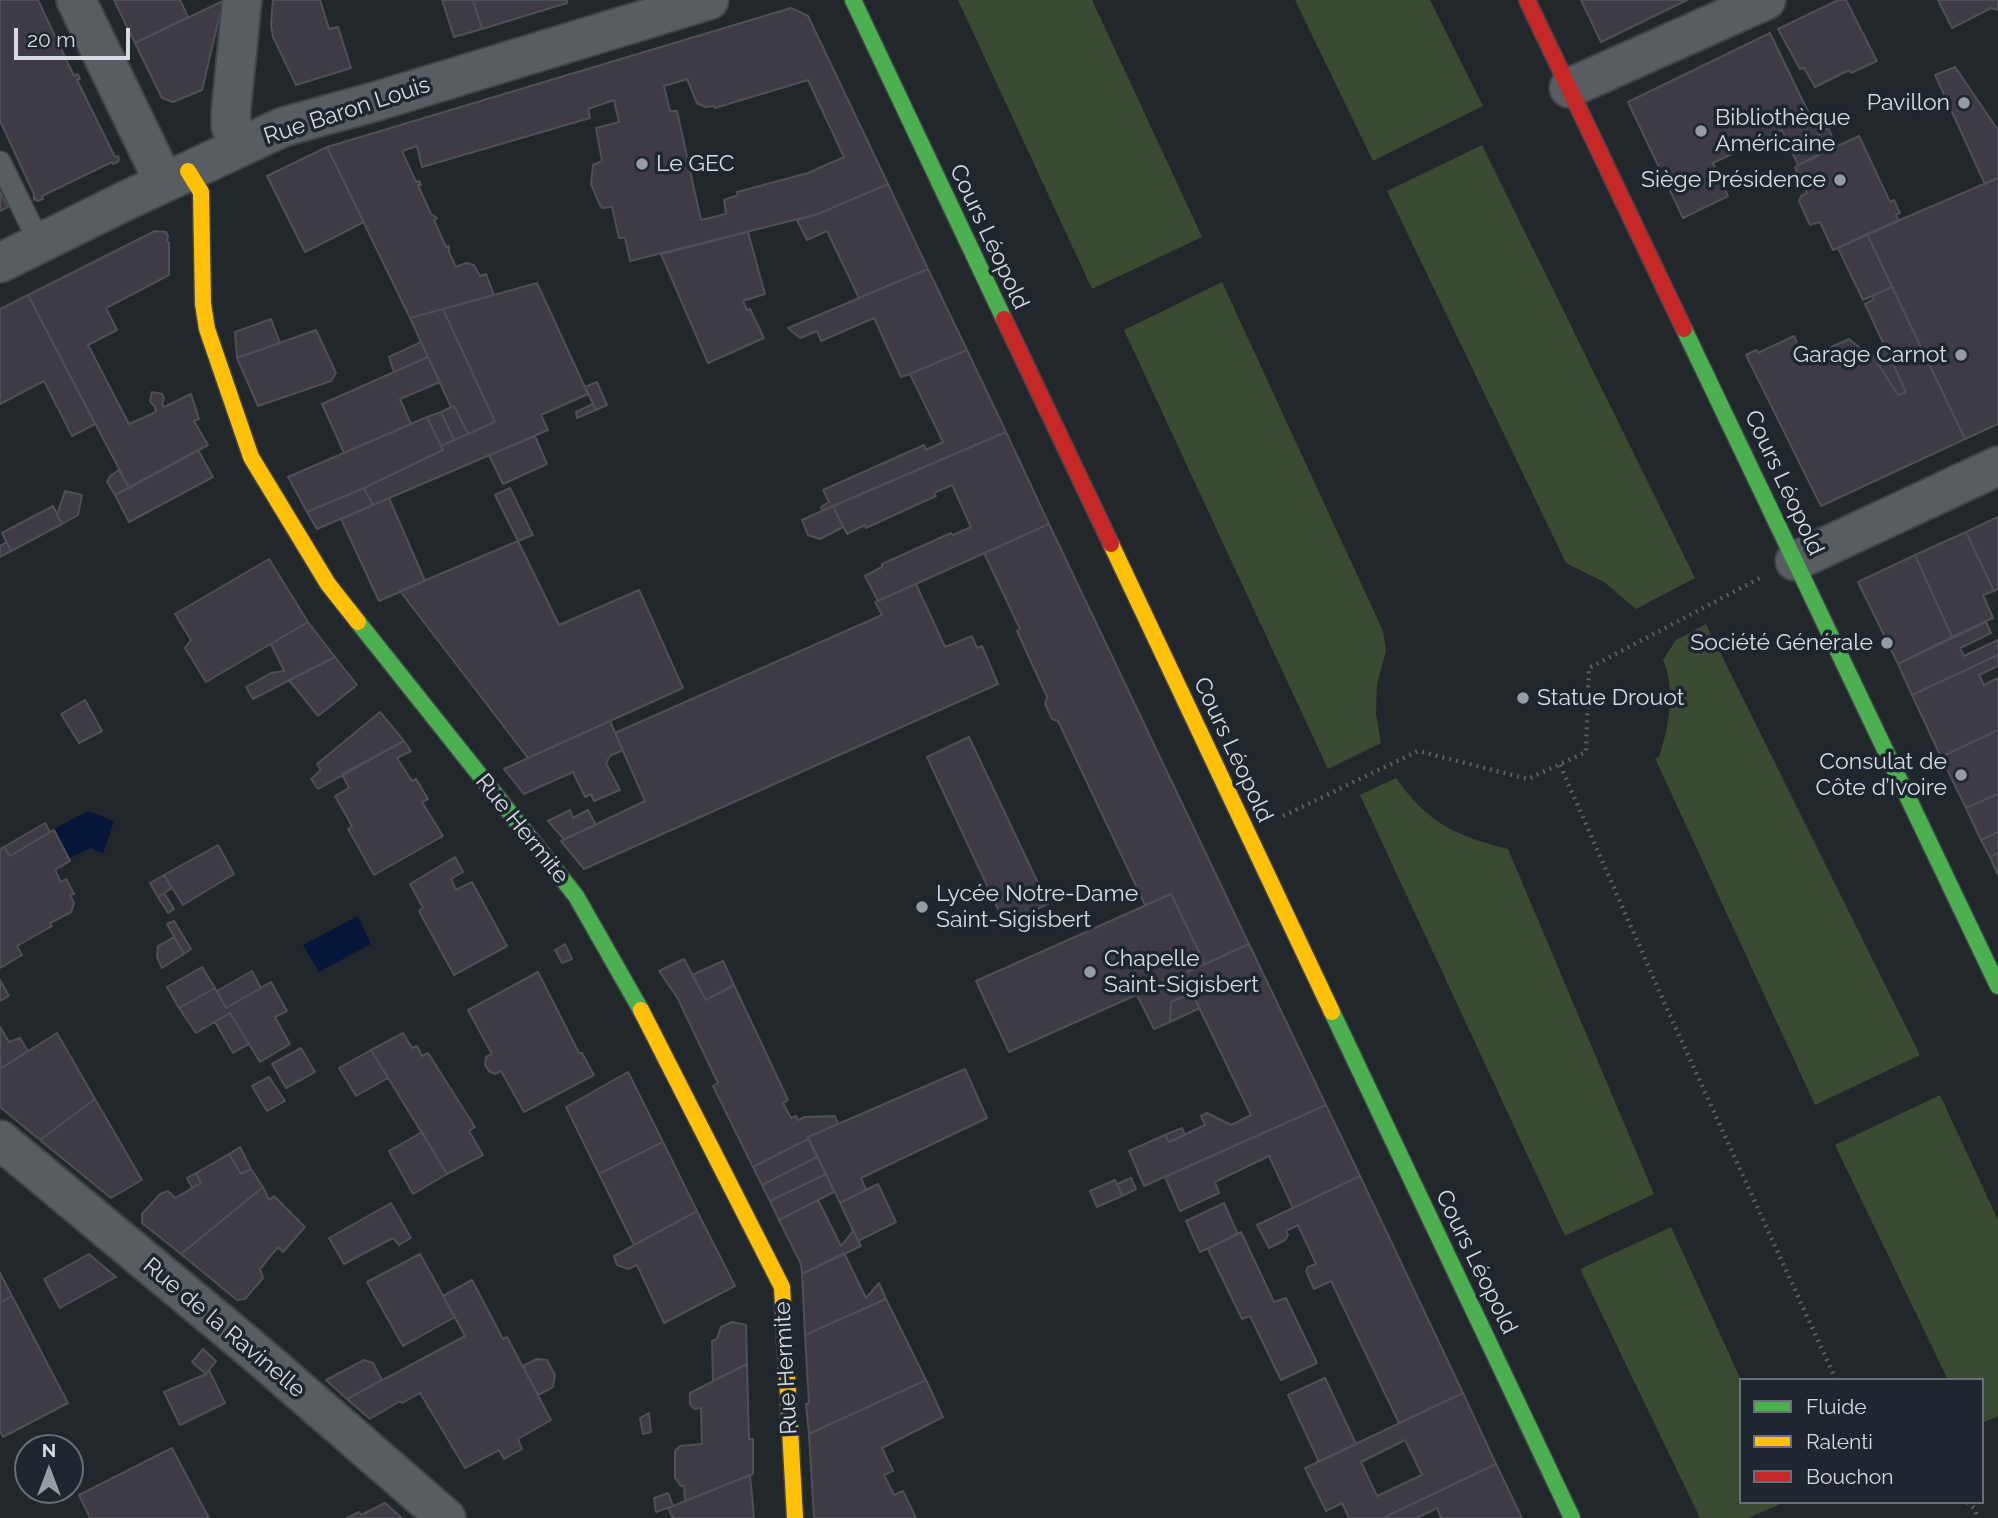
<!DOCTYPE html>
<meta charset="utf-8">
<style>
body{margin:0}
#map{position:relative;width:1998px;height:1518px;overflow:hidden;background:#22272c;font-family:Raleway,sans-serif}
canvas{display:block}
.legend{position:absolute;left:1739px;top:1378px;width:245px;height:126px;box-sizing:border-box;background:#1e2730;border:2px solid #676f77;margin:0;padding:9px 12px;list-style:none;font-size:21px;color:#d5dbe1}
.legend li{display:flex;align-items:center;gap:14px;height:35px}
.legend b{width:35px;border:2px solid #676f77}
.north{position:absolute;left:14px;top:1434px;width:70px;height:70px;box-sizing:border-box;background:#1e2730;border:2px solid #676f77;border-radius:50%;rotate:0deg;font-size:19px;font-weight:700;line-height:28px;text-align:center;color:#d5dbe1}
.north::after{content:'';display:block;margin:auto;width:24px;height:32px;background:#969ca2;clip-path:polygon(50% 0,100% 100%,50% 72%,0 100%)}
.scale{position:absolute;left:14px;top:28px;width:116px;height:32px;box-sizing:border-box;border:4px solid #d5dbe1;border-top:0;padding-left:9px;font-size:21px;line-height:24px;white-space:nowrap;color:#d5dbe1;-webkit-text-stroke:5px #1e2730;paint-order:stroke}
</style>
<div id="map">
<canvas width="1998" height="1518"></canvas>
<ul class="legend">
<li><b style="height:9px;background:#4caf50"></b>Fluide</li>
<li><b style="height:9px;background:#ffc107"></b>Ralenti</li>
<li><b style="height:9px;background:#c62828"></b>Bouchon</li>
</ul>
<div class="north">N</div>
<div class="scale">20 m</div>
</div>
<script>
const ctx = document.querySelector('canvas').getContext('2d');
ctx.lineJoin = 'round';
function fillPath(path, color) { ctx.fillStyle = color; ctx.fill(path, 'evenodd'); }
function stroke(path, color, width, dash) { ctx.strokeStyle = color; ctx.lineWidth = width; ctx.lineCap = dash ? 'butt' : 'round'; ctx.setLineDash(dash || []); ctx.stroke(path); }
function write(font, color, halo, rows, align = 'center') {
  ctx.font = font + ' Raleway,sans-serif'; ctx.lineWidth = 7; ctx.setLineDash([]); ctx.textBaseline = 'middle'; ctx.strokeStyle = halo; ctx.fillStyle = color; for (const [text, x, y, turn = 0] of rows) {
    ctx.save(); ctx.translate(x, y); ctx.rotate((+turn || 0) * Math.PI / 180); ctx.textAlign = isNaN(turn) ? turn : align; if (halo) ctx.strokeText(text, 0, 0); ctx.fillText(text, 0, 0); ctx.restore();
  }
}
fillPath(new Path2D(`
 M958 0H1092L1202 237 1092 289Z
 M1295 0H1430L1483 106 1373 161Z
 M1482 145 1695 578 1636 609 1604 582 1566 563 1387 191Z
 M1222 282 1383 631 1386 651 1377 684 1376 714 1381 743 1328 769 1124 330Z
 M1706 624 1920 1055 1815 1105 1655 758 1659 757C1669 726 1676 691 1663 660L1676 640Z
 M1396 778C1429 824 1454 835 1508 849L1654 1194 1565 1236 1360 795Z
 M1940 1095 1998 1220V1416L1982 1423V1380H1948L1835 1145Z
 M1671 1227 1741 1380V1502H1785L1748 1518H1700L1580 1269Z`), '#3a4b32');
fillPath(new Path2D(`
 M88 811 114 821 103 854 91 848 70 858 54 829Z
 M358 916 371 944 319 972 303 945Z`), '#06163a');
const building = new Path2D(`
 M0 0H38L74 76 78 74 80 79 77 80 115 157 118 156 119 159 118 162 113 164 112 162 42 196 43 199 37 201 36 198 34 200V194L0 121Z
 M114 0H180L188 17 135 43Z
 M273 0H320L329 29 338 27 351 68 296 85 273 37 271 25Z
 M442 0H473L482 29 454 37Z
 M473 0H567V3L482 29Z
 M1581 0H1687L1601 42Z
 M1838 0H1846L1877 61 1851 73 1849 70 1815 87 1804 68 1800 69 1778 29Z
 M1938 0H1998V10L1991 8 1952 28Z
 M223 1 202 90 173 102 162 98 135 43Z
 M791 8 808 16 888 184 818 214 630 261 625 238H619L612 207 602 208 600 205 591 184 593 165 602 161 596 128 619 122 614 100 588 109 590 118 422 167 417 146 402 151 416 182 419 181 421 185H418L431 214 437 218 434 220 446 247 449 246V252L456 267 466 263 474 265 480 276 486 274 494 295 410 318 327 147ZM687 79 697 103 705 107 714 106 715 108 808 80 844 157 808 173 737 192 738 195 724 200 726 214 701 220 677 111H670L664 86Z
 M1770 33 1827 151 1798 165 1782 130 1713 163 1728 196 1683 218 1628 102Z
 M1955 67 1998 130V178L1985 184 1935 75Z
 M1823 127 1829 129 1833 139 1831 145 1833 148 1859 136 1890 202 1894 200 1900 213 1896 215 1899 221 1833 250 1820 222 1810 225 1799 201 1801 196 1807 193 1795 167 1827 151 1817 131Z
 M327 147 364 222 305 252 267 176Z
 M1998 178V424L1965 439 1867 234Z
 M888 184 928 269 859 298 827 231 807 240 797 220 818 214Z
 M0 192 8 207 0 211Z
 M155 231 166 232 168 236 167 241 169 243V275L106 308 117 330 88 345 129 424 156 412 155 407 150 401 152 392 162 394 164 398 162 404 164 407 191 394 199 419 194 421 208 445 129 488 28 295Z
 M748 232 765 294 743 301 747 310 750 309 764 338 708 363 661 254Z
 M1867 234 1892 287 1863 300 1838 248Z
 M928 269 967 350 910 374 901 377 874 318 821 341 817 331 800 338 788 328Z
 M537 283 588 394 541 415 548 430 373 505 364 488 443 450 441 446 495 422 443 309Z
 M1892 287 1965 439 1821 506 1746 355 1756 350 1758 353 1794 336 1804 359 1849 339 1871 357 1873 356 1898 395 1906 392 1865 304 1874 299 1872 296Z
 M28 295 95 424 72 436 44 381 0 404V309Z
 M443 309 495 422 468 434 454 406 451 407 410 318Z
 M271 319 280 343 237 358 235 332Z
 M316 330 336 373 331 381 258 406 237 358Z
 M421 342 428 357 394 372 389 357Z
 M1886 349 1906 392 1898 395 1873 356Z
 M967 350 1006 432 822 511 821 507 829 502 823 490 924 445 926 450 943 442 910 374Z
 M428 357 440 382 400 399 411 424 344 453 322 404Z
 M597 382 607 405 596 410 585 387Z
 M593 404 596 410 577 418 576 412Z
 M454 406 468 434 454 440 441 412Z
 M441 412 454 440 441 446 427 417Z
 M427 417 443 450 364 488 307 512 288 477Z
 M1006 432 1049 524 878 601 865 576 882 567V564L951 533 953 535 971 527 952 485 934 493 936 496 866 528 865 525 847 534 833 506Z
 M535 436 547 464 503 484 489 455Z
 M198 450 213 477 129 522 115 495Z
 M119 470 129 488 115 495 107 482 110 476Z
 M364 488 373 505 317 529 307 512Z
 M510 488 533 535 518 541 495 495Z
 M65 491 82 495 78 515 62 524 57 515Z
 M389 498 425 581 379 601 341 519Z
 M53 506 62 524 11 551 2 533Z
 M833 506 843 527 820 539 808 535 802 520Z
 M1998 517V589L1994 591 1966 532Z
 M1049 524 1249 944 1205 964 1171 894 1145 905 1058 721 1052 719 1045 704 1047 697 1017 631 1020 629 984 553Z
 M1966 532 1994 591 1983 595 1993 618 1952 637 1915 555Z
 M518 541 559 625 639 590 683 688 528 758 400 591Z
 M7 542 11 551 0 557V546Z
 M1915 555 1952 637 1898 664 1858 582Z
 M269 559 308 622 206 682 185 648 191 640 175 614Z
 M916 584 945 647 972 636 977 648 982 646 998 684 584 869 561 841 645 801 615 733 882 615 875 602Z
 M308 622 335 657 253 699 246 687 271 673 284 671 271 644Z
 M1986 622 1991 633 1960 648 1964 656 1998 640V655L1912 695 1898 664Z
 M1998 655V666L1979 675 1984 685 1998 678V730L1941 757 1912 695Z
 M335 657 357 685 318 716 289 680Z
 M85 700 102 731 79 743 61 714Z
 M380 712 404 741 318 789 311 779 321 770 317 764Z
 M610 721 623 750 610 756 606 763 620 790 594 801 591 794 585 797 573 772 524 794 504 769Z
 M1998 730V794L1966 808 1941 757Z
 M969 737 1048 904 1005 924 927 757Z
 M404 741 411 751 397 758 412 781 416 779 428 799 422 802 443 836 374 875 348 829 352 826 335 796 349 788 342 774Z
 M1998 794V832L1981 840 1966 808Z
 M570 810 573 818 588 810 596 825 564 839 548 821Z
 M45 823 50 832 10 856 4 847Z
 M54 830 70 861 55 870 61 882 66 879 74 894 70 895 74 903 71 912 50 923 52 926 17 946 22 955 0 968V849L4 847 10 856Z
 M1998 832V853L1990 857 1981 840Z
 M218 845 234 874 183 905 164 875Z
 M1998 853V875L1990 857Z
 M455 857 463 872 451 879 456 890 472 882 507 946 454 975 419 911 423 908 410 884Z
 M164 875 172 888 158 897 150 883Z
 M164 893 174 909 168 913 158 897Z
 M1171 894 1205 964 1009 1052 976 981Z
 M174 921 191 949 184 954 167 924Z
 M174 937 184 954 162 968 157 957 158 946Z
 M565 944 572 959 562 963 555 950Z
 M1249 944 1326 1105 1144 1186 1129 1151 1165 1135 1169 1142 1205 1125 1201 1116 1207 1113 1231 1125 1251 1115 1192 993 1171 1002 1170 1022 1154 1029 1137 995Z
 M684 959 706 1000 734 985 788 1100 783 1103 791 1118 796 1116 798 1120 805 1117 835 1116 838 1124 808 1137V1139L753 1167 713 1086 718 1083 677 997 659 971Z
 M723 961 734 985 706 1000 692 975Z
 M202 967 215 988 179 1008 167 987Z
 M252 971 261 988 226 1008 217 991Z
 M538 972 579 1053H582L594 1075 524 1112 501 1071 495 1074 489 1071 485 1065 486 1057 492 1054 468 1010Z
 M0 980 9 996 0 1001Z
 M271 982 287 1011 275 1017 290 1044 260 1062 230 1013 196 1033 179 1008 215 988 226 1008Z
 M1192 993 1200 1008 1170 1022 1171 1002Z
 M230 1013 249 1044 233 1053 215 1022Z
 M0 1027 9 1042 20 1038 28 1051 0 1069Z
 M57 1033 95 1099 40 1140 0 1107V1069Z
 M403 1033 412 1048 417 1046 422 1056 428 1053 475 1127 469 1131 483 1155 447 1174 371 1050Z
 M301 1048 315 1072 286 1088 272 1064Z
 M371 1050 388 1078 356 1096 339 1068Z
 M965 1069 987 1118 861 1178 866 1190 840 1203 808 1137Z
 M628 1072 663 1142 599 1174 566 1107Z
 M269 1077 285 1101 267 1111 252 1086Z
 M95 1099 142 1180 111 1198 40 1140Z
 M1326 1105 1360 1176 1293 1208 1269 1156 1215 1182 1219 1193 1180 1211 1165 1177Z
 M1182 1128 1185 1135 1169 1142 1165 1135Z
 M422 1132 447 1174 413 1194 389 1151Z
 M808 1139 817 1157 762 1185 753 1167Z
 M663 1142 697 1211 634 1245 599 1174Z
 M240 1147 251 1169 241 1174 229 1154Z
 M229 1154 241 1174 251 1169 263 1187 181 1254 142 1223V1214L160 1194 168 1191 175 1198 201 1183 196 1173Z
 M817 1157 826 1174 770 1201 762 1185Z
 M196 1173 201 1183 192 1188 187 1178Z
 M826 1174 834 1192 779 1220 770 1201Z
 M1360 1176 1463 1393 1399 1423 1331 1281 1314 1289 1306 1271 1308 1267 1316 1264 1298 1225 1286 1231 1288 1235 1285 1240 1269 1248 1257 1225Z
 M1131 1178 1136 1189 1122 1196 1117 1184Z
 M1115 1180 1122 1196 1097 1207 1090 1191Z
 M878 1184 896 1222 858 1241 840 1203Z
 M263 1187 269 1200 274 1196 305 1227 283 1252 278 1247 260 1269 263 1278 245 1299 237 1300 181 1254Z
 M818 1200 841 1246 853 1231 861 1246 802 1274 801 1264 779 1220Z
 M391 1203 411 1238 399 1245 393 1238 344 1264 329 1238Z
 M1224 1203 1238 1234 1200 1252 1186 1221Z
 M697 1211 735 1286 664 1323 637 1265 628 1269 617 1265 614 1256Z
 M1241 1232 1274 1302 1286 1298 1317 1363 1281 1380 1250 1316 1242 1319 1208 1249Z
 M844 1253 866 1298 879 1283 886 1299 805 1335 802 1274Z
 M89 1254 116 1277 60 1308 44 1279Z
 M420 1254 455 1317 403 1346 367 1282Z
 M0 1273 12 1296 0 1303Z
 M472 1280 503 1339 507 1337 551 1420 518 1439 522 1449 504 1459 499 1450 465 1468 420 1393 402 1403 400 1401 370 1419 347 1399 465 1336 443 1296Z
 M12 1296 68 1403 3 1437 0 1431V1303Z
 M886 1299 926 1380 809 1434 806 1404 809 1403 805 1335Z
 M732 1322 746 1325 747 1364 713 1381 712 1341 717 1339 721 1327Z
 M203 1349 216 1361 206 1374 192 1362Z
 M537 1359 547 1360 555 1375 553 1387 538 1395 523 1366Z
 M364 1360 373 1363 382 1380 347 1399 326 1380Z
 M747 1364 749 1439H753V1474L685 1501 684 1486H681L675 1478V1451L680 1446 702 1444 701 1408 694 1409 690 1404V1393Z
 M209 1370 225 1403 180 1425 164 1392 206 1374Z
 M1325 1378 1356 1444 1319 1462 1288 1395Z
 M926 1380 943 1417 882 1448 893 1471 884 1475 894 1495 903 1491 916 1518H814L809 1434Z
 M1463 1393 1496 1464 1383 1518H1349L1342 1503 1326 1511 1305 1468ZM1405 1440 1422 1475 1377 1496 1361 1462Z
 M649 1413 651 1432 643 1434 640 1418Z
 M172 1448 209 1518H90L79 1495Z
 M1496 1464 1522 1518H1441L1437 1508 1417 1518H1383Z
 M750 1475 754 1518H673L668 1508Z
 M668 1493 673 1506 656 1512 654 1498Z
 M385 1503 402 1518H347L359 1512 361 1515Z`);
fillPath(building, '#3e3b45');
stroke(building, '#4f5055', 2);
const lane = new Path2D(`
 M0 162 40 244`);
const street = new Path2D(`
 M76 0 164 182
 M1569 88 1766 0
 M240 147 231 127V111L242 0
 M0 263 125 201 283 127 377 101 709 0
 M1795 561 1998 466
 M0 1140 255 1352 446 1518`);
const fast = new Path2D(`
 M853 0 1004 319
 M1684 329 1998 986
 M358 622 576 896 641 1010
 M1332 1012 1572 1518`);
const slow = new Path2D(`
 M188 171 201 192 203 304 207 329 251 457 328 584 358 622
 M1111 544 1332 1012
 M641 1010 782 1287 795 1518`);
const jam = new Path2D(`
 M1527 0 1684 329
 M1004 319 1111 544`);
stroke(lane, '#404449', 24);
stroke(street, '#404449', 42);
stroke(fast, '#404449', 19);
stroke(slow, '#404449', 19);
stroke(jam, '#404449', 19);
stroke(new Path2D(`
 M1560 765 1668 1011 1836 1380
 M1283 816 1418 751 1528 779 1586 752 1589 668 1762 577
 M1967 1502 1975 1509 1977 1518`), '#595d60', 4.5, [2, 5]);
stroke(lane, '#585d61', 21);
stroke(street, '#585d61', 38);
stroke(fast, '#4caf50', 16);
stroke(slow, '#ffc107', 16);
stroke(jam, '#c62828', 16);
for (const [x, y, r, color] of [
 [1964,103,7,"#969ca2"],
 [1701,131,7,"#969ca2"],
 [642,164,7,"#969ca2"],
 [1840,180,7,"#969ca2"],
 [1961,355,7,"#969ca2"],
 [1887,643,7,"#969ca2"],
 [1523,698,7,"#969ca2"],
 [1961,775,7,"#969ca2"],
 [922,907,7,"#969ca2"],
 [1090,972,7,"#969ca2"]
]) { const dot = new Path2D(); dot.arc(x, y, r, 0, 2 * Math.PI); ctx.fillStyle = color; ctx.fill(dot); stroke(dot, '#1e2730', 2.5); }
write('23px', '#d5dbe1', '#1e2730', [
 ["Pavillon",1950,103],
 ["Bibliothèque",1715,118,"left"],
 ["Américaine",1715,144,"left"],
 ["Le GEC",656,164,"left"],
 ["Siège Présidence",1826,180],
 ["Garage Carnot",1947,355],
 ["Société Générale",1873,643],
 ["Statue Drouot",1537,698,"left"],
 ["Consulat de",1947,762],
 ["Côte d’Ivoire",1947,788],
 ["Lycée Notre-Dame",936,894,"left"],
 ["Saint-Sigisbert",936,920,"left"],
 ["Chapelle",1104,959,"left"],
 ["Saint-Sigisbert",1104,985,"left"]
], 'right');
write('23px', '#d5dbe1', '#1e2730', [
 ["Rue Baron Louis",347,111,-18],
 ["Cours Léopold",989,237,65],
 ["Cours Léopold",1784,483,65],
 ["Cours Léopold",1233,750,65],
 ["Rue Hermite",522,829,51],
 ["Cours Léopold",1476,1262,64],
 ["Rue de la Ravinelle",224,1328,40],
 ["Rue Hermite",786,1368,-93]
]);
</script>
